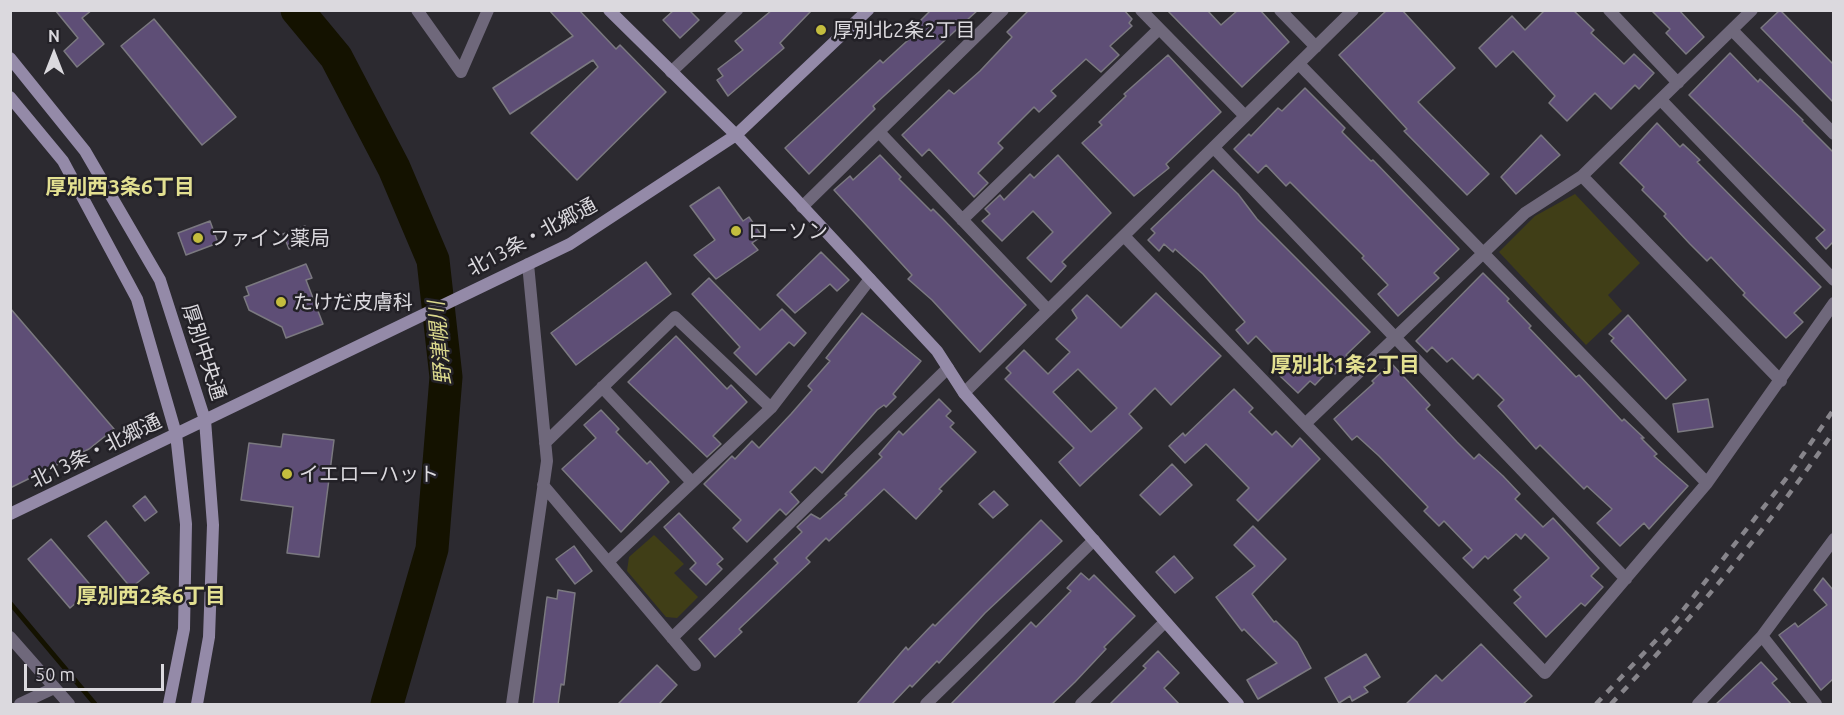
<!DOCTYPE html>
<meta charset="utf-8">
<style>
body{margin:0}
#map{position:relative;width:1844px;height:715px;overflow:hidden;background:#2c2a30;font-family:Ubuntu,sans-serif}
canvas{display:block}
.frame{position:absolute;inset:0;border:12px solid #dbd9de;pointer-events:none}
.north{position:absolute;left:24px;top:24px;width:60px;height:60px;-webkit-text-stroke:4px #232127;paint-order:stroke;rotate:0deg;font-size:16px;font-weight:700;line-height:24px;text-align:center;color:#dbd9de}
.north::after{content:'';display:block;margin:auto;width:21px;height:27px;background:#dbd9de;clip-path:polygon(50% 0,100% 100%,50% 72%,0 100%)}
.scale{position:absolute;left:24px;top:664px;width:140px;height:27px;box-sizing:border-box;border:3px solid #dbd9de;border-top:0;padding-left:8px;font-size:18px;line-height:21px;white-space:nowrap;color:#dbd9de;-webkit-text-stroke:4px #232127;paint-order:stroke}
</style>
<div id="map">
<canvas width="1844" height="715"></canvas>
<div class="frame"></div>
<div class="north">N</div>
<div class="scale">50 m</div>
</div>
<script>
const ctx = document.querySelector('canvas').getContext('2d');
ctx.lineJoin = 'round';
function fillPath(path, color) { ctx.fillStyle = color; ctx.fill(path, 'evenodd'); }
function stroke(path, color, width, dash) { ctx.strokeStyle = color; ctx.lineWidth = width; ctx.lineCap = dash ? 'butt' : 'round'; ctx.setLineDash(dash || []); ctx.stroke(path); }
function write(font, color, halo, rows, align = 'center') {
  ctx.font = font + ' Ubuntu,"Noto Sans JP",sans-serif'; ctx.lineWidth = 5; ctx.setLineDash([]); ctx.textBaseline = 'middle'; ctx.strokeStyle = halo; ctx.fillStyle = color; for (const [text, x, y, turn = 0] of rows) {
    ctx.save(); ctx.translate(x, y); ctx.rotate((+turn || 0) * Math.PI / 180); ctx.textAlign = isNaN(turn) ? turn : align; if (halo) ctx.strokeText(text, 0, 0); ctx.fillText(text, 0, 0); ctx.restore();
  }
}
fillPath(new Path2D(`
 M1575 194 1640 263 1608 295 1622 311 1586 345 1499 252 1535 216Z
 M654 535 684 564 674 573 698 597 677 618 666 617 627 571 629 557Z`), '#403e17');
stroke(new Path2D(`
 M10 603 95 704`), '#141200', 5);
stroke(new Path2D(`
 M297 10 336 57 394 168 433 260 446 377 432 549 387 704`), '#141200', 33);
const building = new Path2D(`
 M55 10H92L82 18 104 44 77 67 64 51 78 38Z
 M549 10H579L616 49 620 45 666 92 577 180 531 133 598 67 593 60 510 114 493 88 573 36Z
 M674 10H689L699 20 680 38 663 20Z
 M772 10H812L780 43 784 48 728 96 717 80 723 76 718 69 743 50 735 41Z
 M931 10H978L873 106 875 109 809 174 785 148 880 60 883 63 919 30 915 26Z
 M1029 10H1124L1132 19 1129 23 1132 26 1110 46 1119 55 1101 72 1086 59 1051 91 1056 96 1039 112 1034 107 998 143 1003 148 978 173 988 183 974 197 929 149 922 156 902 135 949 90 954 94 980 71 1012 37 1007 32Z
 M1167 10H1207L1221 25 1238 10H1260L1289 42 1242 87Z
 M1387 10H1402L1455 68 1418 102 1489 174 1467 195 1404 131 1407 129 1339 55Z
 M1545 10H1573L1594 30 1591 33 1624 64 1634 54 1654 73 1639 89 1635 85 1611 109 1595 93 1567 121 1549 103 1555 96 1513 51 1496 67 1479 48 1512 16 1525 30Z
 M1651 10H1679L1704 37 1686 54 1666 33 1670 29Z
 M1780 10 1833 64V102L1761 28Z
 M154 19 236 117 202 145 121 46Z
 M1730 53 1758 82 1760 79 1803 120 1802 121 1833 152V242L1826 249 1816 238 1825 230 1689 95Z
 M1168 55 1221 112 1166 164 1169 168 1134 196 1082 143 1102 125 1099 122 1126 96 1124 94Z
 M1305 88 1345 128 1342 132 1371 161 1373 160 1459 249 1434 273 1439 278 1398 316 1378 294 1388 285 1362 258 1364 256 1290 182 1286 186 1266 165 1258 173 1234 149 1249 134 1251 136 1278 108 1282 111Z
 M1657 123 1680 147 1683 144 1700 160 1697 162 1821 287 1794 313 1803 322 1786 338 1743 295 1745 293 1711 257 1707 261 1690 244 1664 216 1666 214 1642 190 1644 187 1620 163Z
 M1541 135 1560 155 1516 194 1501 177Z
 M880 155 901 177 899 179 931 211 933 209 943 219 1026 305 980 352 932 300 908 279 912 275 834 190 850 176 853 180Z
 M1058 155 1111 213 1062 262 1066 266 1051 282 1027 258 1053 232 1033 211 1002 241 982 221 990 214 985 209 1000 195 1004 200 1030 174 1034 178Z
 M1213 170 1238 194 1257 219 1370 332 1346 355 1350 359 1335 374 1330 369 1315 385 1310 381 1298 393 1280 376 1287 368 1256 336 1248 344 1236 330 1245 322 1203 274 1175 249 1173 252 1164 244 1159 251 1148 240 1155 233 1151 229Z
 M719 187 743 221 749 217 762 236 752 243 758 250 716 279 694 255 715 240 690 206Z
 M210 221 218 243 186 255 178 233Z
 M305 226 310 241 289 249 283 234Z
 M821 252 849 280 837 291 830 284 795 313 777 295Z
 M646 262 671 294 576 365 551 333Z
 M306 264 312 278 306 280 323 324 286 338 282 327 249 310 244 297 249 295 246 287Z
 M1483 273 1509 299 1507 301 1531 326 1529 328 1576 377 1579 375 1622 421 1624 419 1644 438H1641L1657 454 1654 456 1688 486 1649 529 1644 523 1620 546 1597 523 1612 509 1587 486 1584 489 1540 445 1536 449 1498 406 1504 400 1478 374 1473 379 1452 358 1447 362 1432 347 1427 352 1416 341Z
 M709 278 760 330 782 309 806 333 794 346 789 342 756 375 734 353 740 347 692 294Z
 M1156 293 1221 356 1171 405 1155 388 1129 414 1142 428 1080 486 1059 462 1074 448 1005 379 1011 373 1006 368 1024 350 1048 374 1070 352 1056 339 1077 318 1072 310 1087 295 1121 328ZM1078 369 1117 408 1091 432 1053 392Z
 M10 308 114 429 89 449 10 488Z
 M862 313 921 361 893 394 896 397 886 407 884 405 877 410 822 473 815 467 790 492 799 502 786 515 780 509 747 542 733 528 741 520 704 484 732 456 735 459 752 441 759 448 791 414 812 390 808 386 830 361 826 358Z
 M1628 315 1686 380 1666 399 1611 341 1614 338 1609 334Z
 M676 336 727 389 731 385 747 402 713 436 721 444 707 457 628 382Z
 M1391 363 1430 405 1426 409 1457 442 1474 459 1479 454 1503 476 1520 494 1515 499 1543 527 1553 518 1599 568 1591 576 1603 587 1585 606 1581 603 1546 637 1514 603 1521 597 1514 590 1549 558 1525 534 1521 539 1516 534 1488 559 1485 556 1473 568 1463 558 1472 550 1444 521 1439 526 1424 511 1428 507 1379 456 1357 436 1352 440 1334 419 1374 383 1372 381Z
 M1234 389 1253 408 1249 412 1272 435 1276 431 1292 447 1300 438 1320 459 1258 521 1237 500 1249 488 1206 444 1185 463 1169 446 1183 433 1185 436Z
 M939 399 951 411 946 416 954 423 950 427 976 452 939 489 942 491 916 519 884 489 829 541 826 538 806 558 810 562 739 629 742 632 715 657 699 639 778 563 774 559 802 532 797 527 811 514 820 519 847 495 845 494 882 457 879 454 899 431 903 435Z
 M1708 399 1713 427 1678 432 1673 404Z
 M601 410 619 429 616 432 647 464 650 461 669 482 621 532 562 469 596 438 584 425Z
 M283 434 334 440 319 557 287 553 293 507 241 500 249 443 281 447Z
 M1172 464 1192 485 1160 515 1140 495Z
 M994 491 1008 505 993 518 979 504Z
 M145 496 157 512 145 521 133 506Z
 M679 513 723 559 717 564 722 569 706 585 690 569 696 563 664 527Z
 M1041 520 1062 541 985 613 939 663 937 661 912 687 910 685 891 705H856L906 647 908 650 933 624 935 626Z
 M106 521 149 573 131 588 88 536Z
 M1253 526 1286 559 1252 594 1274 622 1276 621 1297 642 1311 668 1258 699 1247 680 1277 663 1244 629 1242 631 1216 597 1255 566 1234 545Z
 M51 539 93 588 70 608 28 559Z
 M574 546 592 571 575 584 556 559Z
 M1174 556 1193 578 1175 593 1156 572Z
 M1081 573 1089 580 1094 575 1135 616 1104 647 1106 649 1075 682 1051 705H950L1031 622 1036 627 1071 591 1067 588Z
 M1823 578 1833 590V679L1821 690 1779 635 1795 623 1798 627 1827 605 1814 590Z
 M558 590 575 593 564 685 561 684 558 705H533L547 597 557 599Z
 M1481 644 1532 696 1522 705H1405L1436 675 1442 681Z
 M1158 651 1179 673 1164 688 1180 705H1109L1146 668 1143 666Z
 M1366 654 1380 677 1364 687 1368 692 1352 701 1350 696 1339 703 1325 678Z
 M1761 662 1777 679 1772 683 1792 705H1715Z
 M657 665 677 685 658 705H617Z`);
fillPath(building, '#5e4e76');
stroke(building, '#7b7980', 1.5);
stroke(new Path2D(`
 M417 10 461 72 488 10
 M1141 10 1245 116
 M1280 10 1316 47
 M1609 10 1678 83
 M1732 30 1834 134
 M1299 64 1707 483
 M671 72 737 10
 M1661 100 1834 280
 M879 132 1048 310
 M1214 148 1626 579
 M1582 176 1781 381
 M802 207 1003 10
 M962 220 1159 29
 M1124 236 1545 673 1707 483 1834 303
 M602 387 692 482
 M964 393 1353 10
 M1305 424 1525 213 1582 176 1752 10
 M545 443 675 317 771 408
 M543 485 695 665
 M608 562 771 408 870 279
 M1762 636 1816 704
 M10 637 69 704
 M672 638 948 368
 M20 704 54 688
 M512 704 547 461 528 264
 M926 704 1094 540
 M1081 704 1165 622
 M1698 704 1762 636 1834 539`), '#6f687b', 12);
stroke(new Path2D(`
 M609 10 736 135 937 351 964 393 1238 704
 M10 58 85 151 160 280 205 420 213 525 209 637 197 704
 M10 97 63 161 137 299 176 434 186 524 184 629 169 704
 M10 514 570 244 736 135 868 10`), '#948aa8', 12);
stroke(new Path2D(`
 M1596 704 1676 619 1789 475 1834 409
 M1611 704C1692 618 1768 528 1834 431`), '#87858b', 4.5, [8, 8]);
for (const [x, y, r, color] of [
 [821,30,6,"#c4bd3e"],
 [736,231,6,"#c4bd3e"],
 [198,238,6,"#c4bd3e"],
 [281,302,6,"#c4bd3e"],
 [287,474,6,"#c4bd3e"]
]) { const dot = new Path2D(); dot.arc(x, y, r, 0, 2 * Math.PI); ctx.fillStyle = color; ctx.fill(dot); stroke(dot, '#232127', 2); }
write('20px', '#dbd9de', '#232127', [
 ["厚別北2条2丁目",833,30],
 ["ローソン",748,231],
 ["ファイン薬局",210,238],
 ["たけだ皮膚科",293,302],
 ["イエローハット",299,474]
], 'left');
write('20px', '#dbd9de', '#232127', [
 ["北13条・北郷通",532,237,-28],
 ["厚別中央通",204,352,72],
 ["北13条・北郷通",96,451,-26]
]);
write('bold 21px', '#e3e091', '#232127', [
 ["厚別西3条6丁目",120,187],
 ["厚別北1条2丁目",1345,365],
 ["厚別西2条6丁目",151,596]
]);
write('italic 21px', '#ddda8e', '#232127', [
 ["野津幌川",440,343,-95]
]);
</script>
